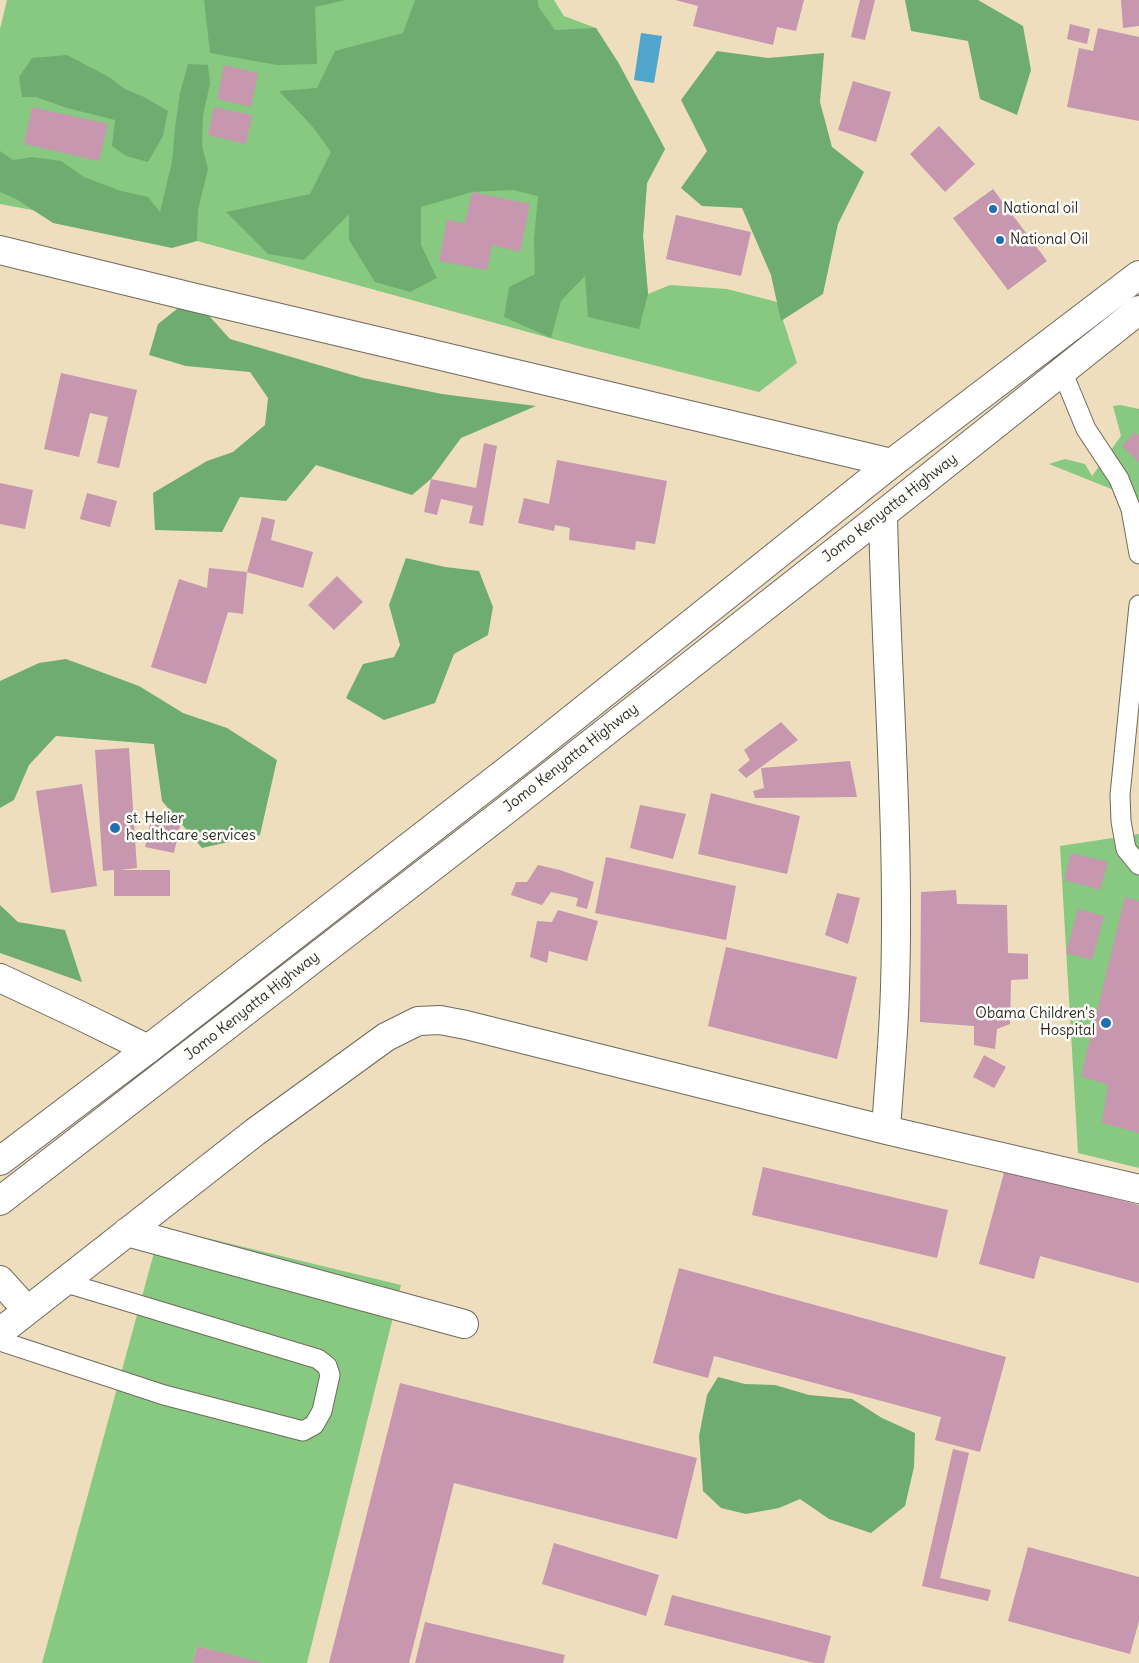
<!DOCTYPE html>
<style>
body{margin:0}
canvas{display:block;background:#eedebd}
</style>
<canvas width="1139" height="1663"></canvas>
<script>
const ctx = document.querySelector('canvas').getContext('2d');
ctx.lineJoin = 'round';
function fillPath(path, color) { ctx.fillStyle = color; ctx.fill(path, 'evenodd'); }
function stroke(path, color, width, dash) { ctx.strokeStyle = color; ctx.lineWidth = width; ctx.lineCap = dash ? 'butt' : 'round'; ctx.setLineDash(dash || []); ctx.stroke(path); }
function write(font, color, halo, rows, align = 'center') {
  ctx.font = font + ' Delius,sans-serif'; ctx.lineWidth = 5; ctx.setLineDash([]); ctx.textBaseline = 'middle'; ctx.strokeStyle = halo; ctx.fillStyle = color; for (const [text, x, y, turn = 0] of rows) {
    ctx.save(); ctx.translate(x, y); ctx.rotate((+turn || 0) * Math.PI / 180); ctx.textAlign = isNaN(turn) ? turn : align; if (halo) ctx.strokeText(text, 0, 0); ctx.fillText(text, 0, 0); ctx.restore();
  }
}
fillPath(new Path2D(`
 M7 0H554L564 16 596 28 644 110 665 149 647 183 643 236 648 294 670 285 727 289 777 302 797 363 759 392 586 348 197 241 0 204V29Z
 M1120 405 1139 409V500L1049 464 1065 459 1085 464 1092 476 1121 436 1113 406Z
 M1139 834V1168L1078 1153 1060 846Z
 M161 1227 401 1285 307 1663H261L197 1646 193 1663H42Z`), '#88c981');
fillPath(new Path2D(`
 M204 0H346L315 7 317 64 277 65 210 53Z
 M415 0H538V6L555 30 596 28 618 62 665 149 647 183 643 236 648 294 639 329 588 317 585 276 561 301 551 338 504 317 509 287 535 274 534 239 538 196 513 190 472 192 421 207V245L437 278 410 292 375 282 349 240V214L304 260 268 254 226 212 310 194 331 152 312 126 279 91 317 88 335 51 403 33Z
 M905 0H978L1023 26 1031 70 1017 115 980 99 968 41 911 31Z
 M717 51 768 58 824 53 820 102 832 147 864 172 838 224 823 294 781 321 771 275 742 208 702 206 681 188 707 151 681 100Z
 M67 55 109 77 125 89 144 97 168 111 163 136 148 162 126 156 112 146 115 120 67 108 36 97H22L19 77 32 58Z
 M188 64 208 65 210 84 203 115 202 146 208 169 198 210 197 241 172 248 53 223 16 199 0 192V151L13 160 32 157 61 161 84 177 121 191 148 197 160 212 172 162 175 127 180 93Z
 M192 297 230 339 363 378 442 394 536 406 461 438 431 479 412 495 316 465 286 501 240 497 222 532 155 530 153 493 207 461 233 452 265 425 268 398 250 372 186 366 149 355 158 324Z
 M406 558 445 567 479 571 493 607 488 635 454 654 435 703 384 720 346 698 363 664 394 657 400 645 389 605Z
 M66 659 139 686 183 713 227 728 277 760 260 835 202 848 162 801 154 744 56 736 29 765 14 800 0 808V681L39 663Z
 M0 905 18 922 65 930 82 982 0 953Z
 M718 1377 745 1384 775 1385 809 1395 852 1399 882 1418 915 1433 914 1467 905 1506 871 1533 829 1519 800 1499 779 1508 746 1514 721 1508 703 1491 699 1436 707 1395Z`), '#6ead6f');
fillPath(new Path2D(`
 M641 33 662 36 654 83 634 80Z`), '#4fa5cb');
fillPath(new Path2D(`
 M675 0H804L796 31 777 27 773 45 693 26 698 6Z
 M860 0H875L865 40 851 37Z
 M1121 0H1139V26L1123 28Z
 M1070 24 1090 29 1087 44 1067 39Z
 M1098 28 1139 37V121L1067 107 1079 48 1093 51Z
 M224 65 258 73 251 107 217 99Z
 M853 81 891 92 876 142 838 130Z
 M32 107 108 124 99 161 24 144Z
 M214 107 252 115 246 144 208 135Z
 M939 126 975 164 945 192 910 154Z
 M993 189 1047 261 1008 290 953 218Z
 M472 192 530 204 520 252 492 245 487 270 439 261 447 220 465 223Z
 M676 215 751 232 741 276 666 259Z
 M61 373 137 390 119 468 97 463 108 417 90 413 79 457 44 449Z
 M1135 432 1139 435V462L1122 446Z
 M484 443 497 446 483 526 469 523 473 506 441 499 437 515 424 512 431 479 476 488Z
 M557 460 667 481 655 544 636 541 635 550 569 540 570 528 555 525 554 531 518 523 524 498 549 504Z
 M0 483 33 490 25 529 0 524Z
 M87 493 117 501 110 527 80 519Z
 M262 517 275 520 271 540 313 552 303 588 247 572 243 614 228 612 206 684 151 667 179 579 207 588 209 568 247 572Z
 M337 576 363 602 334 630 308 605Z
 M781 722 798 740 746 778 738 770 750 760 744 750Z
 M129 748 137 868 120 870H170V896H114V870L103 871 95 750Z
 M850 761 857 797 755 798 753 791 764 788 761 768Z
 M82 784 97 886 51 893 36 791Z
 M711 793 800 816 787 874 698 854Z
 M640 805 686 814 673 859 630 848Z
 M152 815 181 822 174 853 145 847Z
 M1071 853 1108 862 1100 890 1064 880Z
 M606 857 736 886 726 940 595 913Z
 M538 865 560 870 594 882 587 909 576 906 578 898 551 892 542 905 511 895 516 882H527Z
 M956 890 957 904 1007 905 1008 953 1028 954V979L1011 980 1010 1024 997 1029 995 1049 974 1045V1026L920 1022 921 892Z
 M837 893 860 898 848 944 825 935Z
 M1125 897 1139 901V1133L1102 1123 1108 1085 1081 1076Z
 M1078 909 1104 916 1092 960 1066 953Z
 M558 910 598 921 587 961 549 951 547 963 530 957 537 921 552 922Z
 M726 947 857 977 837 1059 708 1026Z
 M984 1055 1006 1067 994 1088 973 1077Z
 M763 1167 948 1210 937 1258 752 1215Z
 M1005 1169 1139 1205V1283L1040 1256 1034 1279 979 1264Z
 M679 1268 1006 1357 980 1452 935 1440 941 1417 714 1356 708 1378 653 1363Z
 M400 1383 697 1458 677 1539 454 1483 409 1663H329Z
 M953 1449 969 1453 940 1578 991 1590 988 1601 922 1586Z
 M554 1543 659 1575 646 1616 542 1584Z
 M1028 1547 1139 1577V1621L1130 1654 1008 1621Z
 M672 1595 831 1636 824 1663H814L664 1625Z
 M425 1622 565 1655 563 1663H415Z
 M197 1646 260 1662V1663H193Z`), '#c796af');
const service = new Path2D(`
 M1062 371 1086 429 1119 479 1131 509 1139 554
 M1139 605 1120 795 1121 821 1126 849 1139 865
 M0 1341 164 1395 303 1431 314 1425 322 1411 330 1375 327 1366 318 1359 63 1282`);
const minor = new Path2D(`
 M883 514C886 671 900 828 895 986 894 1034 889 1082 886 1130
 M0 978 81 1016 148 1049
 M127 1232 464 1324
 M0 1280 27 1310
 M0 1332 255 1132 386 1037 418 1021 440 1020 466 1025 886 1130 1139 1189`);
const tertiary = new Path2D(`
 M0 250 192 297 892 463`);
const trunk = new Path2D(`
 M0 1161 148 1049 522 759 892 463 1139 275
 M0 1201 510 807 883 514 1139 310`);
stroke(service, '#6f6a5e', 21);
stroke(minor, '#6f6a5e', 30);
stroke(tertiary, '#6f6a5e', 30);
stroke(trunk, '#6f6a5e', 30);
stroke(service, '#fff', 19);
stroke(minor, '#fff', 28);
stroke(tertiary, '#fff', 28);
stroke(trunk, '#fff', 28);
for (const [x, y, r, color] of [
 [993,209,5,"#1f6fb2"],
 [1000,240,5,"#1f6fb2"],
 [115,828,6,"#1f6fb2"],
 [1106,1023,6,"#1f6fb2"]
]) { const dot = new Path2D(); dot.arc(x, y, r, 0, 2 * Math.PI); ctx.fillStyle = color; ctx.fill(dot); stroke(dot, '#fdfcf7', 2); }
write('15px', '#2b2b2b', '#fdfcf7', [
 ["National oil",1003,209],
 ["National Oil",1010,240],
 ["st. Helier",126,819],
 ["healthcare services",126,836],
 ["Obama Children's",1095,1014,"right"],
 ["Hospital",1095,1031,"right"]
], 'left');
write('15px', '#2b2b2b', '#fdfcf7', [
 ["Jomo Kenyatta Highway",890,508,-38],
 ["Jomo Kenyatta Highway",571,758,-38],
 ["Jomo Kenyatta Highway",252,1006,-38]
]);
</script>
